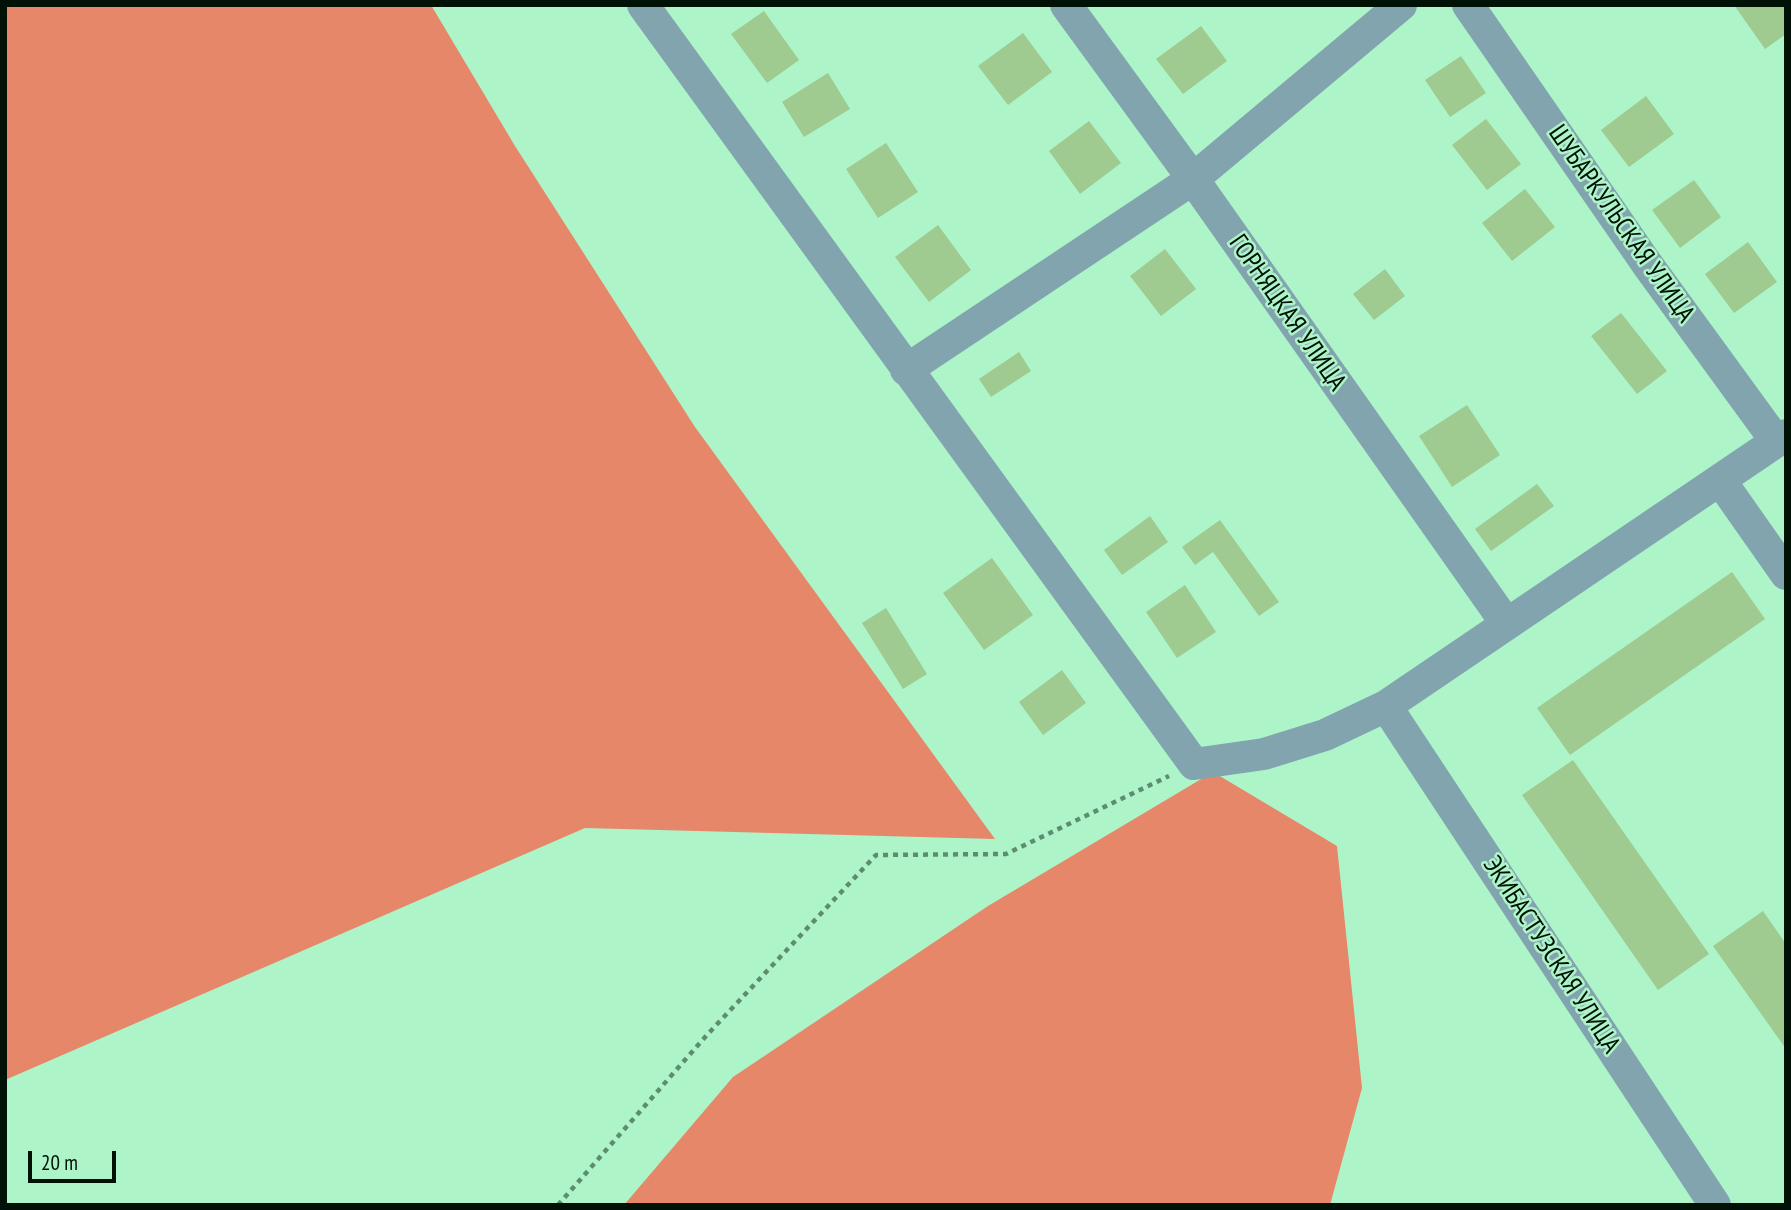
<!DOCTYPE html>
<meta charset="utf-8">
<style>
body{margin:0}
#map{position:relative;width:1791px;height:1210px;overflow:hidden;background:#adf4c9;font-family:"PT Sans Narrow",sans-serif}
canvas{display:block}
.frame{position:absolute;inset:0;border:7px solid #001105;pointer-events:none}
.scale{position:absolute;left:28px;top:1151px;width:88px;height:32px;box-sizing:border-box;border:4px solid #001105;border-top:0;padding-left:9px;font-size:21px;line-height:24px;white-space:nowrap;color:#001105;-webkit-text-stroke:5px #adf4c9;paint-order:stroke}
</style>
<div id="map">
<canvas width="1791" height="1210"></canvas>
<div class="frame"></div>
<div class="scale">20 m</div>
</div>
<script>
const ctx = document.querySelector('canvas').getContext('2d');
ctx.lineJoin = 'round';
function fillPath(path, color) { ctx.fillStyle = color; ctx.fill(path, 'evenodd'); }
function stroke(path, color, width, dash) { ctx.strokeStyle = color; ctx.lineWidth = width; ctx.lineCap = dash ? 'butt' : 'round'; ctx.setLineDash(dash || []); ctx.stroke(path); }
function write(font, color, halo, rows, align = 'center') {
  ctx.font = font + ' "PT Sans Narrow",sans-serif'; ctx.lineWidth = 5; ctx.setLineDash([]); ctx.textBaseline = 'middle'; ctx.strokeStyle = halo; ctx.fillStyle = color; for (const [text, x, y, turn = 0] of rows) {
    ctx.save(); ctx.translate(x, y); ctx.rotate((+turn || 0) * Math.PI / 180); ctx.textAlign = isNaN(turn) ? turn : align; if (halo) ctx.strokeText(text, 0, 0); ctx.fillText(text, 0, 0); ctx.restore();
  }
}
fillPath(new Path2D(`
 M5 5H431L515 146 695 427 995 839 585 828 5 1080Z
 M1213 772 1337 846 1362 1088 1330 1205H624L733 1077 988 906Z`), '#e6876a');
fillPath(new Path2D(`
 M1734 5H1786V34L1765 49Z
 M764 11 799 60 767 83 731 34Z
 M1201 26 1227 61 1183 94 1156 59Z
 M1023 33 1052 72 1008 105 978 66Z
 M1461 56 1486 93 1450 117 1425 80Z
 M828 73 850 109 804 137 782 102Z
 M1646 96 1674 134 1629 167 1601 130Z
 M1486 119 1521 164 1487 190 1452 145Z
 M1089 121 1121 163 1080 194 1049 151Z
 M886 143 918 192 878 218 846 169Z
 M1694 180 1721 217 1680 248 1652 210Z
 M1525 189 1555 227 1512 261 1482 223Z
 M938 225 971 270 929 302 895 257Z
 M1748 242 1777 282 1734 313 1705 274Z
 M1165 249 1196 289 1161 316 1130 276Z
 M1385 269 1405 296 1374 320 1353 294Z
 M1621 313 1667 371 1637 394 1591 336Z
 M1019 352 1031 371 991 397 979 379Z
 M1467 405 1500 455 1452 487 1419 436Z
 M1537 484 1554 506 1491 551 1475 529Z
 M1150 516 1168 542 1122 575 1104 550Z
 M1220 520 1279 602 1259 616 1213 552 1195 565 1182 547Z
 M992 558 1033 615 984 650 943 593Z
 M1732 572 1765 619 1570 755 1537 708Z
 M1185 585 1216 632 1177 658 1146 612Z
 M886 608 927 674 903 689 862 623Z
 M1062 670 1086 703 1043 735 1019 702Z
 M1573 760 1709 954 1658 990 1522 795Z
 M1763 911 1786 944V1049L1713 946Z`), '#9fca90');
stroke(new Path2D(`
 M558 1205 706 1036 876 855 1006 854 1169 776`), '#5e8c70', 4.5, [5, 5]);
stroke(new Path2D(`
 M643 5 1194 764 1264 754 1325 735 1386 706 1786 435
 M1066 5 1193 179 1506 623
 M1468 5 1647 264 1776 441
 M906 370 1193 179 1401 5
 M1720 480 1786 574
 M1386 706 1715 1205`), '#81a4af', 32);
write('26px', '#001105', '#adf4c9', [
 ["ШУБАРКУЛЬСКАЯ УЛИЦА",1621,224,55],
 ["ГОРНЯЦКАЯ УЛИЦА",1287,313,55],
 ["ЭКИБАСТУЗСКАЯ УЛИЦА",1551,955,57]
]);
</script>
